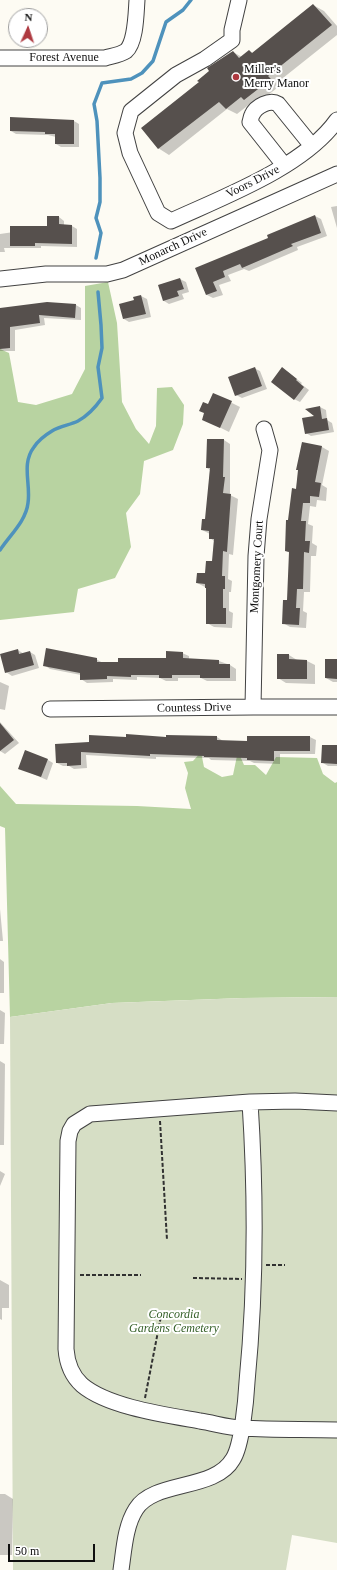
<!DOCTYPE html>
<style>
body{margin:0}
#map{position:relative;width:337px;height:1570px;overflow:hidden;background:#fdfbf3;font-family:Georgia,serif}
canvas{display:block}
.north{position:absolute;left:8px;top:8px;width:40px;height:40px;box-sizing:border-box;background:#fff;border:1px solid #9f9f9f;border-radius:50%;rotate:3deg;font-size:11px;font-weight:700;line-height:16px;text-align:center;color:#0f0f0f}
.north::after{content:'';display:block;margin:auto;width:14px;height:18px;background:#ae3940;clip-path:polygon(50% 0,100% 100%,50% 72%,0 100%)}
.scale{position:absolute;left:8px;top:1544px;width:87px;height:18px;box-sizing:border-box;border:2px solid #0f0f0f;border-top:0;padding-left:5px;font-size:12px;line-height:14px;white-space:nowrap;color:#0f0f0f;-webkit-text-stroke:3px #fff;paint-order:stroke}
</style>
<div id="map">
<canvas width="337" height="1570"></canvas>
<div class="north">N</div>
<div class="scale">50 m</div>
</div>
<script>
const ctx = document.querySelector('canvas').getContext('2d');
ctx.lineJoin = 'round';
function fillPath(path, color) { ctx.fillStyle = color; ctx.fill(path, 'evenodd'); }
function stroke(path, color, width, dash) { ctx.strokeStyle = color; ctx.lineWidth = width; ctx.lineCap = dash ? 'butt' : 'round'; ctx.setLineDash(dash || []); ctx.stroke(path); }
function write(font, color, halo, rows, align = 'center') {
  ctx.font = font + ' Georgia,serif'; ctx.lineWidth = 4; ctx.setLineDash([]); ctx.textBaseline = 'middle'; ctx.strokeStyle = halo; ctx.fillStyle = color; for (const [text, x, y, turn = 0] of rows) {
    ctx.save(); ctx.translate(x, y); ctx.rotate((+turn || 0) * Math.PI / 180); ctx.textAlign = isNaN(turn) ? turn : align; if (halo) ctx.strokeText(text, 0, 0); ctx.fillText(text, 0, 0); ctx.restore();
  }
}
fillPath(new Path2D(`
 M108 282 117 323 122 402 136 429 149 444 156 426 157 388 172 387 184 405 183 424 173 450 144 461 140 494 126 513 131 547 115 578 78 589 74 612 0 620V349L9 353 18 402 36 405 72 394 85 369V286Z
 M238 751 244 765H255L266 775 276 757 317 758 323 774 335 783 337 782V997L243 998 112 1003 10 1017 5 828 0 826V786L16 804 137 806 191 809 185 788 188 773 184 762 193 761 201 752 204 767 222 777 233 775Z`), '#b8d3a1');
fillPath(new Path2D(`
 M337 997V1543L292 1535 286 1570H13L10 1017 112 1003 243 998Z`), '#d6dec5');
fillPath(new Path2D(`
 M313 5 324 11 337 26V35L278 82 281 85 255 105 251 103 237 114 227 109 169 155 158 148 200 82 233 52 242 57 249 51 253 53Z
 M74 121 79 124V147H61L56 144V137L48 135 16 134 11 131Z
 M337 206V228L331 207Z
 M315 216 321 219 327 236 297 247 298 250 249 271 244 269 228 275 231 281 219 285 223 295 213 298 207 295 196 269 269 239Z
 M59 217 64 221V225L72 226 77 229V247L41 246V248H4L5 252H0V234L48 227Z
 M180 279 186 282 189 292 182 294 184 299 169 304 164 301 159 285Z
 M141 296 147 299 151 317 129 322 124 319 135 301Z
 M47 303 76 305 81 308V320L44 318 45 325 15 330V351H0V308L3 309Z
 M254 368 260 371 267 389 242 398 236 395Z
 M288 372 302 383 301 384 309 390 300 402 294 399Z
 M214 394 240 407 229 432 203 419Z
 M320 407 326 410 327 420 332 423 334 432 311 436 306 433 317 417Z
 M224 440 230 444V495L238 499 233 555 229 554 228 579 232 581 231 592H229V611L233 613 232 628 214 627 207 623V588L197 583 206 574 213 562 214 541 210 538V534L202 530 206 520 210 470 207 468Z
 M302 444 322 447 329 451 322 485 327 488 326 501 317 500 316 507 310 506 308 524 313 526 312 543 317 546 316 556H311L310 592H304L303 611 307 613 306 628 290 627 283 623 288 601 290 553 286 551 289 521 296 490Z
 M18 650 24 654 30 652 35 655 39 668 12 676 6 672Z
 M182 653 189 656V659L219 661 230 665 236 669V681H207L201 678H178V681H166L160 678 137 677V680L113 679V682L87 683 81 679V675L50 669 44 665 96 659 103 663 167 659Z
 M289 655 297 660 307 661 315 665V684L286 683 278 678Z
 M337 660V682H333L326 678Z
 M0 682 9 686 5 710 0 709Z
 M0 722 19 743 5 754 0 751Z
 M167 736 217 737 223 741 248 742 310 737 316 740 315 754H280V764L254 763 250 761 211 760 209 758 156 757V759L86 755 87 768 74 769 69 766H63L57 763 56 745 167 739Z
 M337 746V766H328L323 763Z
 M48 760 53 763 47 780 19 768Z
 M0 909 3 941H0Z
 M0 959 4 962V993H0Z
 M0 1010 5 1013 4 1044H0Z
 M0 1061 5 1064 4 1145H0Z
 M0 1171 5 1174 0 1186Z
 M0 1280 9 1285V1308H2V1320L0 1319Z
 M0 1494H5L13 1499 12 1555H0Z`), '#0003');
stroke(new Path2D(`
 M96 258 101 233 96 218 100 202V178L97 121 94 104 102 83 131 79 142 73 153 61 166 22 183 10 191 0
 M0 550C10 535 26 521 28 503 31 484 21 464 34 447 38 441 47 434 52 431 60 426 70 425 78 421 89 415 95 408 102 398L98 367 102 348 101 325 98 292`), '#4e92bc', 3.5);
fillPath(new Path2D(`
 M313 4 332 25 268 76 271 79 244 100 241 97 226 109 219 102 158 149 141 128 199 82 197 81 209 71 207 68 233 51 239 58 249 50 252 53Z
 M10 117 74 120V144H55V134H45V132L10 131Z
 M315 215 321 233 291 244 293 246 242 268 240 264 223 271 225 277 213 282 217 291 206 295 195 268 268 238 267 235Z
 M47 216H59V224L72 225V244L35 243V246H10V226H47Z
 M180 278 184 289 177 291 179 296 163 301 158 285Z
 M141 295 146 314 123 319 119 304 134 300 133 297Z
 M47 302 76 304 75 318 39 315 40 323 10 327V348L0 349V308Z
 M255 367 262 386 235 396 228 377Z
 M282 367 297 379 296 380 304 387 294 400 271 382Z
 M213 393 232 401 220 428 202 420 204 413 199 411 203 402 208 404Z
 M320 406 322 419 327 418 329 430 305 434 302 418 314 416 305 409Z
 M207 439H224L223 477H225L223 493 231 494 227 552 223 551 222 576H225V589H223V608H226V624H206V588H205V584L196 583 197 573H205L206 561H212L214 539H209V531L201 530 202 519H205L210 468H206Z
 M302 442 322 446 315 482 321 483 319 497 310 496V503H303L301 521H306L305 541H310L309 553 304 552 303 589H297L296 608H300L299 625 282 624 283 600H287L289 552 285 551 286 520H288L292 488 296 489 298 470H296Z
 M46 648 97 658V662H118V658H166V651L183 652V658L219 660V664H230V678H200V675H172V678H159V675H131V677L107 676V679L80 680V673L43 666Z
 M18 649 19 654 30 651 34 665 5 673 0 654Z
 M277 654H289V659L307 660V679H277Z
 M325 659H337V679L325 678Z
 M0 723 14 740 0 751Z
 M126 734 166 737V735L217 736V740L247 741V736H310V751H274V761L247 760V758L204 757V756L150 754V756L81 752V765L67 766V763H56L55 744 89 742V735L126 737Z
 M322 745H337V764L321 763Z
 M25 750 48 759 41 777 18 769Z`), '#56504d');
const minor = new Path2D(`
 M239 0 232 30V40L205 59 176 75 131 111 125 133 130 153 158 213 171 221C223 197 304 167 337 120
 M0 58H105C112 56 120 55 126 51 136 42 136 13 137 0
 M284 165 250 122C251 119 251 117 252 115 256 106 270 99 278 104L312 146
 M0 279 46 274H107L123 270 337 174
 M253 707 256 556 259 519 270 450 264 429
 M50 709 253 707H337
 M337 1103 295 1101 250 1102 90 1114 74 1124 70 1131 68 1141 66 1349C67 1363 71 1375 82 1385 108 1407 166 1415 200 1421 214 1423 228 1428 242 1428 274 1430 306 1429 337 1430
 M121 1570C124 1550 125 1526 136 1509 154 1480 215 1491 233 1459 242 1445 246 1400 247 1382 256 1289 256 1195 250 1102`);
stroke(minor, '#424242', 17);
stroke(new Path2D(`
 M160 1121 167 1240
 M266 1265H285
 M80 1275H141
 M193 1278 242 1279
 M145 1398 162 1311`), '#313131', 2, [4, 2]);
stroke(minor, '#fff', 15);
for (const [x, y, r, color] of [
 [236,77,4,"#ae3940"]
]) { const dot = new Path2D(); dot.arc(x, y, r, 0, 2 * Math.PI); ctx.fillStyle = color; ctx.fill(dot); stroke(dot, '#fff', 1.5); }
write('12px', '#0f0f0f', '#fff', [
 ["Forest Avenue",64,58],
 ["Voors Drive",253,182,-27],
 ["Monarch Drive",173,247,-25],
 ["Montgomery Court",257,567,-87],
 ["Countess Drive",194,708,-1]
]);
write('12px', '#0f0f0f', '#fff', [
 ["Miller's",244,70],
 ["Merry Manor",244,84]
], 'left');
write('italic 12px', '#345f27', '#fff', [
 ["Concordia",174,1315],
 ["Gardens Cemetery",174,1329]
]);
</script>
